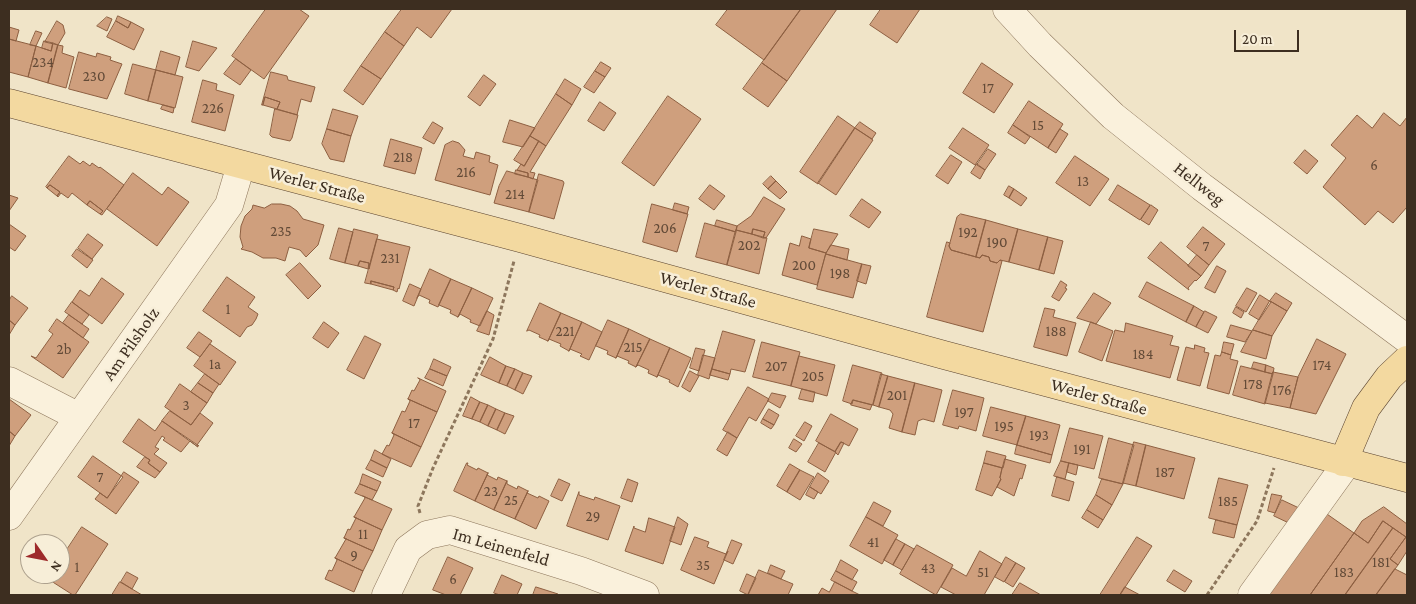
<!DOCTYPE html>
<meta charset="utf-8">
<style>
body{margin:0}
#map{position:relative;width:1416px;height:604px;overflow:hidden;background:#f0e4c8;font-family:"Crimson Pro",serif}
canvas{display:block}
.frame{position:absolute;inset:0;border:10px solid #3d2e20;pointer-events:none}
.north{position:absolute;left:20px;top:534px;width:50px;height:50px;box-sizing:border-box;background:#f7eed8;border:1px solid #ada18e;border-radius:50%;rotate:123deg;font-size:14px;font-weight:700;line-height:20px;text-align:center;color:#3d2e20}
.north::after{content:'';display:block;margin:auto;width:18px;height:22px;background:#9e2a2b;clip-path:polygon(50% 0,100% 100%,50% 72%,0 100%)}
.scale{position:absolute;left:1234px;top:30px;width:65px;height:22px;box-sizing:border-box;border:2px solid #3d2e20;border-top:0;padding-left:6px;font-size:15px;line-height:18px;white-space:nowrap;color:#3d2e20;-webkit-text-stroke:4px #f7eed8;paint-order:stroke}
</style>
<div id="map">
<canvas width="1416" height="604"></canvas>
<div class="frame"></div>
<div class="north">N</div>
<div class="scale">20 m</div>
</div>
<script>
const ctx = document.querySelector('canvas').getContext('2d');
ctx.lineJoin = 'round';
function fillPath(path, color) { ctx.fillStyle = color; ctx.fill(path, 'evenodd'); }
function stroke(path, color, width, dash) { ctx.strokeStyle = color; ctx.lineWidth = width; ctx.lineCap = dash ? 'butt' : 'round'; ctx.setLineDash(dash || []); ctx.stroke(path); }
function write(font, color, halo, rows, align = 'center') {
  ctx.font = font + ' "Crimson Pro",serif'; ctx.lineWidth = 5; ctx.setLineDash([]); ctx.textBaseline = 'middle'; ctx.strokeStyle = halo; ctx.fillStyle = color; for (const [text, x, y, turn = 0] of rows) {
    ctx.save(); ctx.translate(x, y); ctx.rotate((+turn || 0) * Math.PI / 180); ctx.textAlign = isNaN(turn) ? turn : align; if (halo) ctx.strokeText(text, 0, 0); ctx.fillText(text, 0, 0); ctx.restore();
  }
}
const building = new Path2D(`
 M266 9H299L309 16 264 79 232 56Z
 M402 9H452L431 38 417 27 404 46 385 32Z
 M728 9H801L764 60 716 25Z
 M801 9H837L787 81 762 63Z
 M881 9H920L897 43 870 25Z
 M118 16 131 22 128 28 116 21Z
 M107 17 112 19 107 31 97 26Z
 M57 21 63 25 65 33 58 45 45 42Z
 M116 21 128 28 131 22 144 29 134 50 107 37Z
 M9 27 19 30 16 41 9 39Z
 M36 31 42 33 36 46 30 45Z
 M385 32 404 46 381 79 361 66Z
 M9 39 36 46 28 77 9 72Z
 M44 41 53 43 51 51 42 48Z
 M193 41 217 48 199 71 186 67Z
 M53 43 58 45 48 83 28 77 36 46 51 51Z
 M58 45 63 46 62 53 74 57 66 88 48 83Z
 M161 51 180 57 175 75 156 70Z
 M79 52 96 57 97 53 111 57 110 60 122 64 107 99 69 89Z
 M236 59 251 70 240 85 224 74Z
 M601 62 611 68 605 77 595 71Z
 M762 63 787 81 768 107 743 89Z
 M982 63 1013 84 994 113 963 93Z
 M133 64 156 70 148 101 125 94Z
 M361 66 381 79 363 105 344 91Z
 M156 70 183 77 175 108 148 101Z
 M595 71 605 77 594 93 584 87Z
 M271 72 287 76 288 80 315 87 311 102 301 99 297 115 277 109 280 102 265 97 263 105H262Z
 M484 75 496 84 480 106 468 97Z
 M565 79 581 89 572 105 556 94Z
 M203 80 217 84 216 90 234 95 225 131 192 122Z
 M556 94 572 105 546 146 530 136Z
 M668 96 701 119 654 186 622 163Z
 M265 97 280 102 277 109 263 105Z
 M1029 101 1063 124 1048 148 1013 125Z
 M600 102 616 113 604 131 588 121Z
 M163 105 174 108 173 113 161 109Z
 M275 109 298 115 292 138 290 141 272 137 270 135Z
 M333 109 358 116 351 136 327 129Z
 M1384 113 1400 126 1407 117V207L1393 223 1378 211 1365 225 1323 187 1346 158 1331 145 1357 115 1372 128Z
 M838 116 855 128 818 184 800 172Z
 M510 120 535 128 523 147 503 142Z
 M433 122 443 128 434 144 423 138Z
 M860 122 876 133 872 139 855 128Z
 M1013 125 1030 137 1025 144 1008 133Z
 M855 128 873 140 836 195 818 183Z
 M963 128 989 145 975 165 949 148Z
 M327 129 351 136 344 162 330 159 322 144Z
 M1060 129 1068 134 1056 153 1048 148Z
 M530 136 539 141 524 166 514 160Z
 M391 139 422 148 415 174 384 166Z
 M453 141 459 143 465 150 463 156 474 159 476 152 490 156 489 162 498 165 490 195 435 180 445 145Z
 M539 141 546 146 530 172 535 173 533 179 528 177V173L517 170 521 164 524 166Z
 M988 149 996 154 985 170 977 165Z
 M1305 150 1318 161 1307 174 1294 163Z
 M951 155 962 162 948 184 936 176Z
 M69 156 80 164 83 161 90 166 92 163 99 168 100 167 124 185 102 215 100 214 103 211 90 201 87 205 72 193 68 198 61 193 58 197 57 196 60 192 50 185 47 188 46 187Z
 M1075 156 1109 179 1090 206 1056 183Z
 M977 164 985 170 980 179 971 173Z
 M516 170 528 173V177L515 174Z
 M507 171 538 180 529 212 494 203 499 186Z
 M133 173 162 195 168 187 189 202 157 246 107 209Z
 M539 174 563 181 564 183 554 219 529 212Z
 M771 176 776 181 768 189 763 184Z
 M776 181 787 192 780 199 768 189Z
 M50 185 60 192 57 196 47 188Z
 M710 185 725 196 714 210 699 199Z
 M1118 185 1150 205 1140 220 1109 200Z
 M1009 186 1014 189 1009 198 1004 195Z
 M1014 189 1027 198 1021 206 1009 198Z
 M9 195 18 198 9 211Z
 M764 197 785 209 766 238H763L765 232 753 229 752 234 736 230 737 226 751 216Z
 M862 199 881 212 869 228 850 216Z
 M90 201 103 211 100 214 87 205Z
 M675 203 689 207 687 214 673 210Z
 M272 204H281L290 206 297 211 303 219 324 225 318 245 306 257 300 250 289 247 285 261 276 258H263L252 252 241 249 243 247 240 237 241 226 245 216 252 209 253 205 264 208Z
 M652 204 688 214 677 252 643 242Z
 M1151 205 1158 210 1149 225 1141 220Z
 M961 214 986 220 976 257 951 250 949 246 957 217Z
 M717 220 737 226 736 232 715 226Z
 M986 220 1018 229 1009 262 1000 260 997 263 990 261 989 257 982 255 980 258 976 257Z
 M705 223 736 232 727 265 696 257Z
 M9 224 26 236 15 251 9 247Z
 M1203 227 1225 244 1209 265 1187 247Z
 M339 228 353 232 345 263 330 259Z
 M354 229 378 235 369 269V263L360 261 358 266 345 263Z
 M753 229 765 232 763 238 752 234Z
 M814 229 838 234 826 253 809 248Z
 M1018 229 1048 237 1039 270 1009 262Z
 M736 230 767 238 759 274 727 265Z
 M88 234 103 245 92 259 78 248Z
 M802 236 811 239 809 248 826 253 817 285 782 275 790 243 799 246Z
 M1048 237 1063 241 1054 274 1039 270Z
 M377 239 410 247 399 289 398 288 397 292 393 290 394 287 371 281V284L365 283Z
 M947 242 950 243 949 246 951 250 980 258 982 255 989 257 990 261 997 263 1000 260 1002 261 983 332 927 317Z
 M1161 242 1201 276 1196 281 1195 280 1188 288 1189 290 1148 258Z
 M831 245 849 249 847 260 826 254Z
 M77 249 93 260 87 268 72 256Z
 M826 254 862 264 853 298 817 289Z
 M1197 255 1209 265 1201 276 1188 266Z
 M360 261 369 263 368 269 358 266Z
 M300 263 321 286 308 299 286 275Z
 M862 264 871 266 866 284 857 281Z
 M1217 266 1226 271 1215 293 1205 288Z
 M430 269 451 279 438 307 429 303 430 300 419 295 417 298Z
 M227 277 255 297 248 307 258 314 256 319 252 325 247 327 240 337 203 311Z
 M102 278 124 294 102 324 72 302 80 290 89 296Z
 M451 279 472 288 458 317 450 313 451 310 439 305Z
 M371 281 394 287 393 290 371 284Z
 M1061 281 1067 285 1065 288 1067 289 1059 301 1052 297Z
 M1147 282 1194 306 1186 322 1139 297Z
 M410 284 421 289 414 306 403 301Z
 M472 288 493 298 480 326 470 322 471 320 460 314 458 317Z
 M1247 288 1257 293 1246 312 1236 306Z
 M1094 293 1111 303 1096 324 1077 318Z
 M1276 293 1292 303 1287 311 1270 301Z
 M1260 295 1271 302 1259 320 1249 314Z
 M12 296 28 308 15 325 9 320V301Z
 M1270 301 1287 311 1272 336 1253 330Z
 M72 302 89 315 82 324 65 312Z
 M540 303 561 313 548 341 539 337 540 335 529 330 527 331Z
 M1194 306 1204 312 1196 327 1186 322Z
 M1236 307 1244 312 1241 318 1233 313Z
 M1045 308 1055 310 1053 317 1076 323 1067 356 1034 347Z
 M487 311 494 315 489 335 477 331Z
 M1205 311 1217 317 1208 333 1196 327Z
 M561 313 582 322 569 351 560 346 561 344 549 339 548 341Z
 M69 315 89 329 83 338 63 323Z
 M57 319 89 342 63 378 31 356 36 358 53 334 49 331Z
 M9 320 15 325 9 335Z
 M608 320 629 329 616 358 607 354 608 351 596 346Z
 M324 322 339 333 328 348 313 338Z
 M582 322 602 332 589 360 580 356 582 354 570 349 569 351Z
 M1091 322 1113 331 1102 361 1079 352Z
 M1126 323 1173 336 1170 345 1179 347 1170 378 1106 361 1115 330 1124 332Z
 M1231 325 1252 331 1245 342 1227 337Z
 M629 329 650 339 636 367 628 363 629 361 617 356 616 358Z
 M1253 330 1272 336 1266 359 1241 352Z
 M723 331 755 340 745 372 731 369 730 374 712 369Z
 M199 332 212 341 200 357 187 348Z
 M365 336 381 344 364 379 347 370Z
 M650 339 670 348 657 377 648 373 649 370 638 365 636 367Z
 M1317 339 1346 354 1316 414 1290 408 1298 377Z
 M762 342 800 352 791 386 753 377Z
 M1224 342 1234 344 1231 355 1222 352Z
 M210 344 236 362 220 385 194 366Z
 M1195 345 1205 348 1204 352 1209 353 1200 386 1177 380 1186 347 1194 349Z
 M670 348 691 358 678 387 669 382 670 380 658 375 657 377Z
 M696 348 705 350 699 371 690 368Z
 M1222 352 1231 355 1230 359 1238 361 1229 394 1207 388 1215 355 1220 356Z
 M703 355 715 358 709 379 698 375Z
 M799 356 835 365 827 396 791 386Z
 M490 357 506 366 499 383 481 375Z
 M434 359 451 367 447 376 430 369Z
 M1254 362 1266 365 1265 372 1252 368Z
 M853 365 882 373 873 405 853 400 852 404 843 401Z
 M1266 365 1274 368 1273 374 1265 372Z
 M506 366 515 369 507 386 499 383Z
 M1241 366 1273 374 1265 404 1233 395Z
 M430 369 447 376 443 386 425 378Z
 M515 369 523 373 515 390 507 386Z
 M712 369 730 374 728 380 710 375Z
 M690 371 699 376 690 392 682 387Z
 M1273 372 1298 377 1290 408 1265 403Z
 M523 373 532 376 523 394 515 390Z
 M205 374 219 384 213 393 198 383Z
 M881 374 888 376 879 407 873 405Z
 M888 376 915 383 902 432 889 428 893 414 890 410 879 407Z
 M418 378 446 391 437 412 408 399 412 390 414 391 420 380Z
 M198 383 213 393 207 403 191 392Z
 M915 383 942 390 934 422 923 419 918 421 915 435 902 432Z
 M180 384 207 403 191 425 165 407Z
 M748 387 769 399 756 421 749 417 737 438 723 430Z
 M802 389 815 392 813 402 799 399Z
 M953 390 984 398 976 431 959 426 958 429 943 425Z
 M772 393 786 396 780 408 768 401Z
 M471 397 480 402 472 419 463 416Z
 M9 399 31 415 15 436 9 431Z
 M408 399 437 412 421 447 392 433 402 411 405 412 410 401Z
 M853 400 872 405 870 410 851 405Z
 M480 402 488 405 480 422 472 419Z
 M488 405 496 409 488 426 480 422Z
 M991 407 1026 416 1017 445 983 436Z
 M496 409 505 413 497 430 488 426Z
 M769 409 779 415 774 425 763 419Z
 M170 411 191 425 200 413 213 423 197 445 199 446 162 421Z
 M505 413 514 416 505 434 497 430Z
 M831 414 858 429 849 446 841 442 835 452 816 441Z
 M1026 416 1060 425 1052 455 1017 445Z
 M139 419 155 431 162 421 198 447 190 441 181 452 163 440 165 438 162 436 155 447 159 449 154 454 167 463 160 472 148 463 150 460 123 442Z
 M763 419 774 425 771 429 761 423Z
 M805 422 812 426 804 441 796 436Z
 M1070 428 1103 436 1094 469 1061 461Z
 M9 431 15 436 9 446Z
 M728 432 737 438 727 456 717 450Z
 M392 433 421 447 411 467 382 454 387 445 389 446 394 435Z
 M1109 438 1134 445 1123 484 1099 478Z
 M794 439 802 444 796 452 789 448Z
 M841 442 844 443 838 455 835 452Z
 M1134 442 1146 445 1136 486 1123 483Z
 M819 443 836 452 825 472 808 462Z
 M1017 445 1052 455 1050 463 1015 454Z
 M1146 445 1195 458 1184 499 1136 486Z
 M375 450 391 459 387 468 371 460Z
 M987 451 1006 456 1003 468 984 463Z
 M93 456 123 477 107 498 78 477Z
 M145 457 150 460 148 463 160 472 155 478 137 467Z
 M1005 459 1026 465 1022 479 1020 478 1014 496 997 487 1001 479 1000 478Z
 M371 460 387 468 383 477 366 469Z
 M1061 461 1069 463 1065 479 1054 476Z
 M467 463H468L467 465 477 470 478 468 488 473 475 501 454 491Z
 M984 463 1002 468 1000 478 1001 479 992 496 976 490Z
 M1069 463 1078 465 1076 475 1067 472Z
 M790 464 800 470 787 492 777 486Z
 M800 470 814 477 800 500 787 492Z
 M124 472 139 482 116 514 95 499 100 493 107 498Z
 M488 473 487 475 497 480 498 477 507 481 494 510 475 501Z
 M818 473 829 481 821 494 810 487Z
 M363 474 381 482 377 491 360 484Z
 M1057 477 1074 482 1069 501 1052 496Z
 M1219 478 1248 485 1237 525 1209 518Z
 M559 479 570 484 562 501 551 496Z
 M628 479 638 483 632 502 621 498Z
 M1102 479 1123 484 1112 505 1096 495Z
 M507 481V484L517 489 518 486 528 491 515 519 494 510Z
 M360 484 377 491 372 500 355 493Z
 M810 487 818 492 814 499 806 495Z
 M528 491 527 493 538 498 539 496 549 501 536 529 515 519Z
 M579 492V495L594 500 595 497 620 506 608 540 567 526Z
 M1272 494 1282 496 1275 513 1268 511Z
 M1096 495 1112 505 1103 520 1087 510Z
 M363 496 392 509 382 530 354 517 365 498Z
 M1282 500 1299 508 1291 524 1274 516Z
 M874 502 891 511 883 526 866 517Z
 M1384 507 1407 524V551L1398 565 1390 559 1406 537 1383 521 1368 543 1354 533 1362 521Z
 M1087 510 1103 520 1098 528 1082 518Z
 M1324 512 1354 533 1310 595H1265Z
 M354 517 382 530 373 551 344 538 348 529 350 530 356 518Z
 M678 517 688 524 681 545 670 541Z
 M866 517 898 535 882 564 850 546Z
 M649 518 675 527 663 564 625 551 634 526V528L645 532Z
 M1216 520 1237 525 1234 538 1213 533Z
 M1383 521 1393 528 1345 595H1310L1354 533 1368 543Z
 M82 527 108 544 75 595H73L48 579 51 574H60V560Z
 M1393 528 1406 537 1390 559 1398 565 1395 569 1376 595H1345Z
 M695 537 709 542 707 547 726 554 728 551 714 584 681 570Z
 M1137 537 1152 546 1120 595H1100Z
 M344 538 373 551 363 571 335 558 346 539Z
 M896 539 905 544 893 565 884 560Z
 M732 540 742 544 733 564 724 560Z
 M905 544 914 549 902 570 893 565Z
 M917 545 953 565 936 595 900 574Z
 M980 551 1002 564 984 595H956L941 587 952 568 966 576Z
 M448 557 473 568 460 595H446L433 590Z
 M1006 557 1016 563 1004 582 995 577Z
 M335 558 363 571 354 592 325 579 329 570 332 571 337 560Z
 M841 560 858 570 852 580 836 571Z
 M1016 563 1025 568 1013 587 1005 582Z
 M771 565 785 571 781 579 768 573Z
 M1395 569 1407 575V595H1376Z
 M759 570 793 584 788 595H748Z
 M1174 570 1192 581 1185 592 1167 581Z
 M836 571 857 582 852 591 831 580Z
 M127 572 138 578 132 589 121 582Z
 M747 574 756 578 748 595 740 591Z
 M502 575 522 584 517 595H500L494 593Z
 M120 582 132 589 142 595H112Z
 M835 582 852 591 860 595H818L822 588 829 592Z
 M1020 583 1041 595H1012Z
 M536 587 558 594V595H533Z
 M1125 587 1140 595H1120Z`);
fillPath(building, '#cf9f7d');
stroke(building, '#8d5f41', 1);
const minor = new Path2D(`
 M1007 9 1040 45 1113 116 1202 187 1407 339
 M9 381 79 417
 M9 516 229 205 241 165
 M386 595 408 549 427 535 450 530 581 571 645 595
 M1252 595 1347 463`);
const major = new Path2D(`
 M9 103 520 238 944 355 1407 478
 M1343 462 1366 408 1389 377 1407 360`);
stroke(minor, '#8d765c', 29);
stroke(major, '#5b4430', 29);
stroke(new Path2D(`
 M420 513 418 506 433 468 493 339 514 261
 M1207 595 1257 521 1274 468`), '#8d765c', 3, [4, 2.5]);
stroke(minor, '#faf1dc', 28);
stroke(major, '#f3d9a0', 28);
write('15px', '#624a37', null, [
 ["234",43,62],
 ["230",94,76],
 ["17",988,88],
 ["226",213,108],
 ["15",1038,125],
 ["218",403,157],
 ["6",1374,165],
 ["216",466,172],
 ["13",1083,181],
 ["214",515,194],
 ["206",665,228],
 ["235",281,231],
 ["192",968,232],
 ["190",997,242],
 ["202",749,245],
 ["7",1206,246],
 ["231",390,258],
 ["200",804,265],
 ["198",840,273],
 ["1",228,309],
 ["221",565,331],
 ["188",1056,331],
 ["215",633,347],
 ["2b",64,349],
 ["184",1143,354],
 ["1a",215,364],
 ["174",1322,365],
 ["207",776,366],
 ["205",813,376],
 ["178",1253,384],
 ["176",1282,390],
 ["201",897,395],
 ["3",186,405],
 ["197",964,412],
 ["17",414,423],
 ["195",1004,426],
 ["193",1039,435],
 ["191",1082,449],
 ["187",1165,472],
 ["7",100,477],
 ["23",491,491],
 ["25",511,500],
 ["185",1228,501],
 ["29",593,516],
 ["11",363,534],
 ["41",873,542],
 ["9",354,555],
 ["181",1381,562],
 ["35",703,565],
 ["1",77,567],
 ["43",928,568],
 ["51",983,572],
 ["183",1344,572],
 ["6",453,579]
]);
write('18px', '#3d2e20', '#f7eed8', [
 ["Hellweg",1199,184,38],
 ["Werler Straße",317,185,15],
 ["Werler Straße",708,290,15],
 ["Am Pilsholz",131,344,-55],
 ["Werler Straße",1099,397,15],
 ["Im Leinenfeld",501,547,16]
]);
</script>
